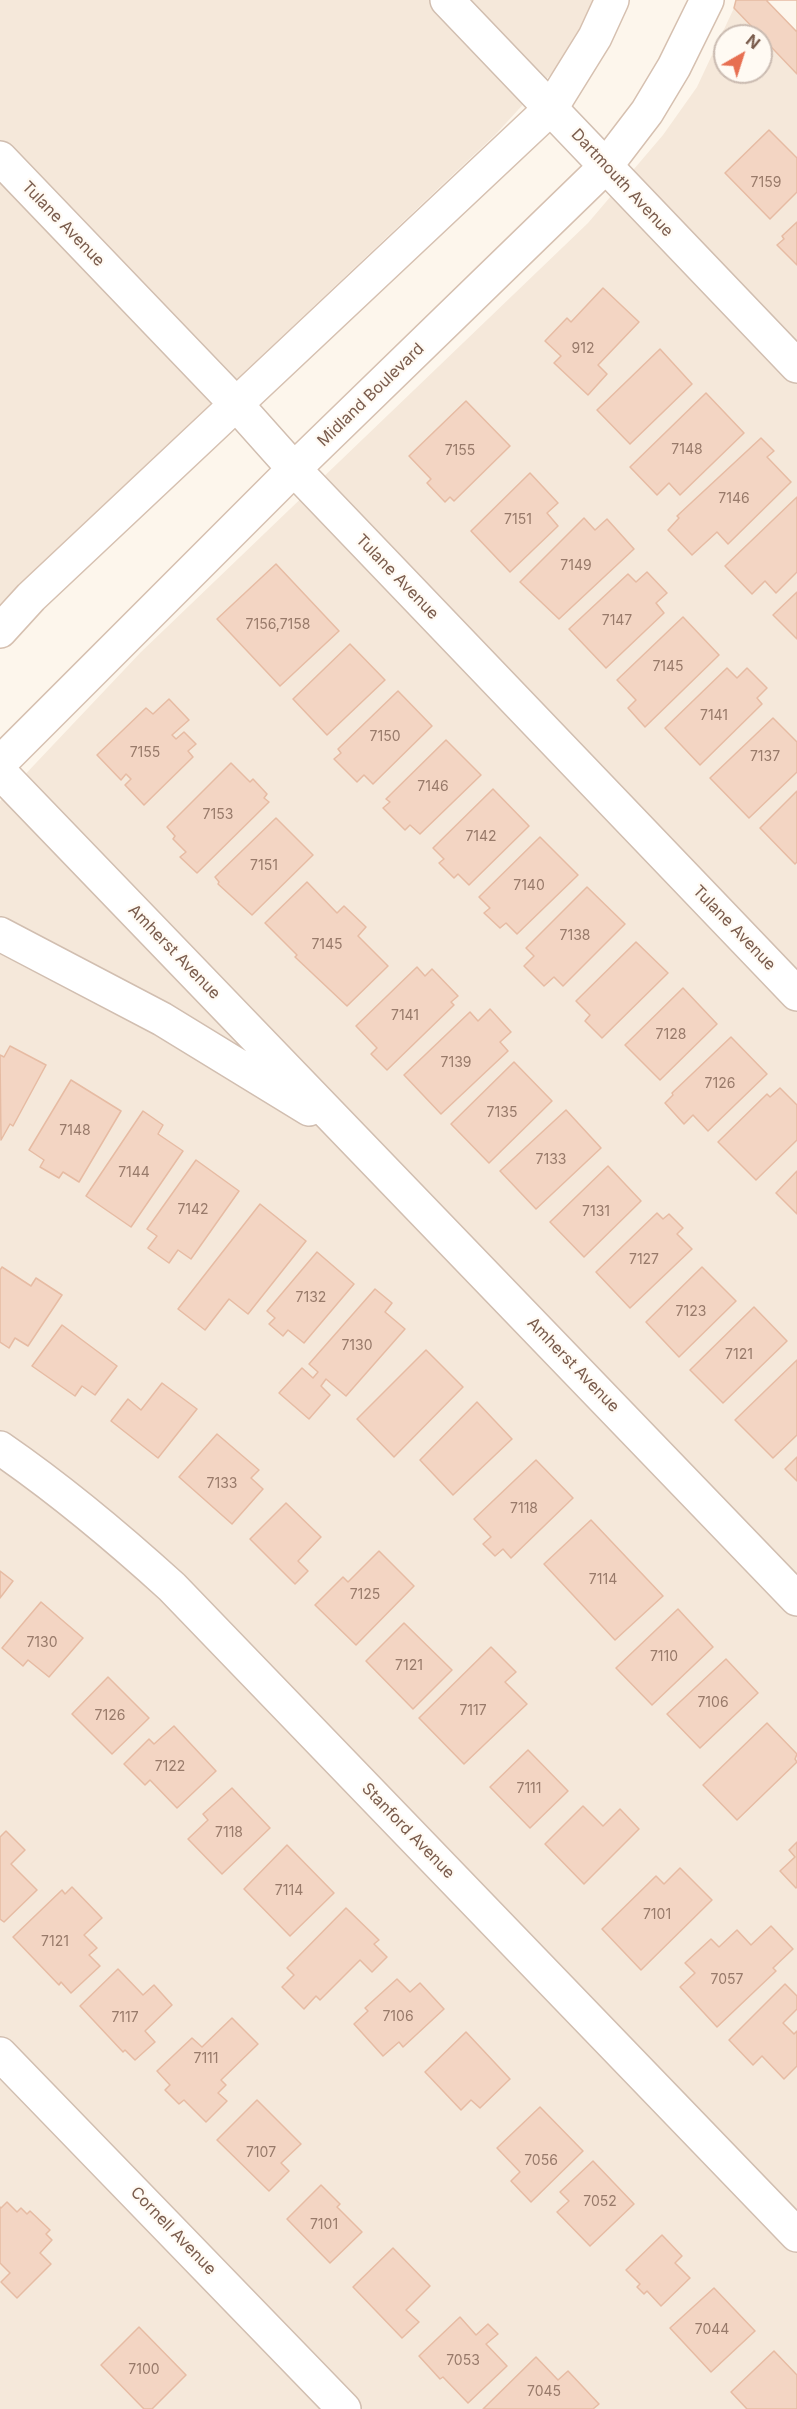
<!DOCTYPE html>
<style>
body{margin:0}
#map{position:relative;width:797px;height:2409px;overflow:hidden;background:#fdf6ec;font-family:Inter,sans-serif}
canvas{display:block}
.north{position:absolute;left:713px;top:24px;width:60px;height:60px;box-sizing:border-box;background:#fffaf3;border:2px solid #cabbb1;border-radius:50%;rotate:39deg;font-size:16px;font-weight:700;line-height:24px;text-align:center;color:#7a5c4d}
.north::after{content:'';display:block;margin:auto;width:21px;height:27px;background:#e76f51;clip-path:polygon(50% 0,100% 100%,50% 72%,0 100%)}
</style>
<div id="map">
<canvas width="797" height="2409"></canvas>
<div class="north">N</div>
</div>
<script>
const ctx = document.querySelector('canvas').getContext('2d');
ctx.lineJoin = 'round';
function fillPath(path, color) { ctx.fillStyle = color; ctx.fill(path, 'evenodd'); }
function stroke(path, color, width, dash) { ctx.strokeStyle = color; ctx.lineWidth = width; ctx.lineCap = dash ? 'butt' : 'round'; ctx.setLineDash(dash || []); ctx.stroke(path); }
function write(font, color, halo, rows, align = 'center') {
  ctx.font = font + ' Inter,sans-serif'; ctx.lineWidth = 4.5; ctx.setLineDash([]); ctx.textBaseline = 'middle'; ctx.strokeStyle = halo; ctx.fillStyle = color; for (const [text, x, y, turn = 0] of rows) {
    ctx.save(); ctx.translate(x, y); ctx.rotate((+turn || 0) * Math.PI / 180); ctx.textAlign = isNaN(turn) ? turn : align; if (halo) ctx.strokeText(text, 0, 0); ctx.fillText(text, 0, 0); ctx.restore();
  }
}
fillPath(new Path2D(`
 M0 0H596L584 27 552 73 495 135 79 528 0 606Z
 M734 8 760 36H725V72H761V37L797 74V2409H0V801L141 652 588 223 663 135 697 87Z`), '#f5e8da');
const building = new Path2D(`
 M736 0H797V74L734 8Z
 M766 0H797V32Z
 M769 130 797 158V192L770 219 725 173Z
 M797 222V265L777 245 784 239 782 236Z
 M603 288 639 322 598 365 607 374 588 395 554 363 561 356 545 341 567 318 571 322Z
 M660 349 692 384 630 444 597 410Z
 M706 393 744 433 680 495 669 483 657 495 630 467Z
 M466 401 510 446 454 501 450 497 445 502 427 483 431 479 409 456Z
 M761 438 774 451 767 457 791 482 728 544 717 532 692 555 668 530 679 518 677 516Z
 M530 473 558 503 547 513 558 526 510 572 471 531Z
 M797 497V572L776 593 765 581 752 594 725 566Z
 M584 518 595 530 607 519 634 549 559 619 520 582Z
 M276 564 339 631 280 686 217 619Z
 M647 572 667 593 656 603 664 613 606 668 569 629 628 574 636 582Z
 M797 592V639L773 615Z
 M683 617 719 655 645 727 628 708 636 700 617 680Z
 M350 644 385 680 327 735 293 699Z
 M727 668 737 678 747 668 767 688 757 698 762 704 700 765 665 728Z
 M398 691 432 726 373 784 364 775 357 782 334 759 341 753 338 749Z
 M169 699 189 720 172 735 176 739 184 732 196 744 188 751 193 757 144 805 125 785 131 779 126 774 121 780 97 755 146 708 153 714Z
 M773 718 797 742V772L749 818 710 778Z
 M446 740 481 775 420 834 410 825 405 830 383 808 390 802 386 799Z
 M231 763 250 782 253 779 267 794 264 798 269 802 197 873 180 857 186 852 173 839 175 836 167 827Z
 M493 789 529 826 469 885 458 874 454 878 439 863 444 859 433 848Z
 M797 791V862L795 864 760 828Z
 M276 818 313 855 252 915 218 884 219 882 215 877Z
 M540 837 578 875 517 934 506 923 500 928 484 913 490 908 479 897Z
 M307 882 337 913 344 906 366 927 358 936 388 966 347 1006 295 957 297 955 265 923Z
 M587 887 625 924 563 986 554 977 544 986 524 966 534 956 526 948Z
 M636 942 668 973 602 1038 585 1021 590 1015 576 1001Z
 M417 967 425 976 432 969 458 996 451 1002 454 1005 387 1070 371 1054 377 1048 356 1026Z
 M683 988 717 1024 660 1080 625 1045Z
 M490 1009 511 1032 500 1042 508 1051 441 1114 404 1075 470 1012 478 1021Z
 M731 1037 767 1074 708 1131 693 1115 684 1124 665 1103 673 1095 672 1093Z
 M10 1046 46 1065 13 1126 10 1124 1 1140 0 1055 4 1057Z
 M514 1062 552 1101 489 1163 451 1124Z
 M71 1080 121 1111 79 1182 63 1172 59 1178 40 1167 44 1160 29 1150Z
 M780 1088 797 1105V1140L756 1180 718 1142 767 1094 770 1097Z
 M566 1110 601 1148 536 1209 500 1171Z
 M143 1111 163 1125 158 1134 183 1151 131 1227 86 1196Z
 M196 1160 239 1191 191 1259 178 1250 169 1263 148 1248 157 1236 147 1229Z
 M608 1166 641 1201 584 1257 550 1222Z
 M797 1171V1214L776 1193Z
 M260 1204 306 1241 248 1314 229 1299 205 1330 178 1309Z
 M657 1213 663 1219 669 1214 683 1228 677 1234 692 1249 630 1308 596 1272Z
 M317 1252 354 1284 304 1343 288 1330 283 1336 269 1324 275 1318 267 1311Z
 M2 1267 31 1286 36 1278 62 1295 28 1346 15 1338 9 1348 0 1342V1270Z
 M702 1267 736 1301 679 1357 646 1322Z
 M375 1289 392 1303 385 1312 405 1329 346 1396 326 1379 321 1386 330 1395 309 1419 279 1393 302 1368 313 1378 318 1372 309 1364Z
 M754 1307 787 1341 723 1403 690 1370Z
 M62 1325 117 1366 95 1395 82 1386 75 1396 32 1366Z
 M426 1350 463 1387 394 1457 357 1419Z
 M797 1360V1435L773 1458 735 1420Z
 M162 1383 197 1409 158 1458 111 1421 128 1399 141 1410Z
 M477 1402 512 1439 453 1495 420 1460Z
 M217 1434 259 1470 251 1478 263 1489 232 1524 179 1477Z
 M797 1457V1481L785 1469Z
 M536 1460 573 1498 511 1558 503 1549 495 1556 483 1544 491 1537 474 1519Z
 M286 1503 321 1537 298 1561 308 1571 295 1584 250 1539Z
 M591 1520 663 1596 615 1640 544 1564Z
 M379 1551 414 1586 356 1645 315 1605 343 1577 348 1582Z
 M0 1571 13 1581 0 1598Z
 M41 1602 83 1638 49 1677 28 1660 23 1666 2 1648Z
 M678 1609 713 1647 652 1705 616 1668Z
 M404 1623 452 1670 413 1709 366 1661Z
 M491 1647 516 1672 505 1682 527 1704 464 1764 419 1718Z
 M726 1659 758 1693 700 1748 667 1714Z
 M108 1677 149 1718 112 1754 72 1714Z
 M767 1723 797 1754 795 1759 797 1762 737 1820 703 1785Z
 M174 1726 216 1771 177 1808 150 1780 145 1785 124 1764 149 1739 154 1744Z
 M528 1750 568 1791 530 1828 490 1787Z
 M232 1788 270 1828 222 1874 188 1839 208 1820 203 1814Z
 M583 1806 603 1826 620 1809 639 1829 584 1884 545 1844Z
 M6 1831 25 1850 11 1864 37 1890 4 1922 0 1919V1837Z
 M797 1842V1887L796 1888 780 1871 795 1857 789 1850Z
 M287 1845 334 1893 290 1936 244 1889Z
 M680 1868 712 1900 641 1970 602 1929 656 1876 664 1884Z
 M72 1887 102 1918 84 1935 97 1948 89 1955 100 1966 71 1993 61 1982 59 1985 13 1937 62 1890 65 1894Z
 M346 1908 379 1940 374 1944 387 1957 372 1972 360 1960 320 2000 316 1996 304 2009 282 1987 294 1975 287 1968Z
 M771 1926 793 1949 773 1968 776 1971 717 2027 680 1987 695 1973 685 1963 711 1939 719 1947 737 1930 751 1945Z
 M118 1969 143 1995 154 1985 172 2005 145 2031 155 2042 135 2060 125 2050 123 2052 80 2006Z
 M397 1979 410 1992 420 1983 444 2009 403 2047 399 2042 383 2056 354 2024 368 2011 365 2008Z
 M785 1984 797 1996V2009L783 2023 794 2034 797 2031V2066L784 2079 762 2056 753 2065 729 2040Z
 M232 2018 258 2044 221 2080 226 2085 218 2093 227 2101 206 2122 184 2100 179 2104 165 2090 170 2085 157 2071 192 2038 202 2047Z
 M466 2032 510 2079 480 2108 471 2100 461 2110 425 2072Z
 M257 2100 301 2144 281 2163 289 2171 269 2191 217 2140Z
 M540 2107 583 2151 531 2202 511 2181 520 2172 497 2148Z
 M593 2161 634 2204 590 2246 557 2212 569 2201 560 2192Z
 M321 2185 340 2204 337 2207 362 2232 330 2263 287 2219Z
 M7 2202 17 2212 21 2208 27 2214 30 2211 50 2230 46 2234 52 2240 40 2253 51 2264 17 2298 1 2282 10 2273 0 2263V2207L1 2208Z
 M662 2235 682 2256 675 2263 690 2278 661 2306 647 2291 644 2294 637 2287 640 2284 626 2270Z
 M393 2248 430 2286 406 2310 419 2322 402 2338 353 2287Z
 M714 2288 755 2331 711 2372 670 2328Z
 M460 2317 476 2335 488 2324 498 2334 486 2344 507 2366 468 2403 443 2377 440 2379 419 2356Z
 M139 2327 186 2375 152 2409H144L101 2365Z
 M774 2351 797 2375V2409H747L731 2392Z
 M536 2357 558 2380 568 2371 599 2404 593 2409H483Z`);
fillPath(building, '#f3d5c3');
stroke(building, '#e6bba3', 1.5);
const minor = new Path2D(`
 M447 0 797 366
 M0 158 236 404 294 469 797 994
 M0 772 797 1599
 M0 934 162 1019 309 1109
 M0 1448C61 1490 117 1537 172 1587L797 2235
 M0 2054 344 2409`);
const secondary = new Path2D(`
 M0 631 31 597 551 108 595 37 612 0
 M0 763 294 469 605 167 647 112 674 67 707 0`);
stroke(minor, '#d1beb0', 36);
stroke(secondary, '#d6c0b0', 36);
stroke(minor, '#fff', 33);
stroke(secondary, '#fff', 33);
write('14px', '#987a6a', null, [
 ["7159",766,183],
 ["912",583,349],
 ["7148",687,450],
 ["7155",460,451],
 ["7146",734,499],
 ["7151",518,520],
 ["7149",576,566],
 ["7147",617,621],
 ["7156,7158",278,625],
 ["7145",668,667],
 ["7141",714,716],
 ["7150",385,737],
 ["7155",145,753],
 ["7137",765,757],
 ["7146",433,787],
 ["7153",218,815],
 ["7142",481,837],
 ["7151",264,866],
 ["7140",529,886],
 ["7138",575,936],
 ["7145",327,945],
 ["7141",405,1016],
 ["7128",671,1035],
 ["7139",456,1063],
 ["7126",720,1084],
 ["7135",502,1113],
 ["7148",75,1131],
 ["7133",551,1160],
 ["7144",134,1173],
 ["7142",193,1210],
 ["7131",596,1212],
 ["7127",644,1260],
 ["7132",311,1298],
 ["7123",691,1312],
 ["7130",357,1346],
 ["7121",739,1355],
 ["7133",222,1484],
 ["7118",524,1509],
 ["7114",603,1580],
 ["7125",365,1595],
 ["7130",42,1643],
 ["7110",664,1657],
 ["7121",409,1666],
 ["7106",713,1703],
 ["7117",473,1711],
 ["7126",110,1716],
 ["7122",170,1767],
 ["7111",529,1789],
 ["7118",229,1833],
 ["7114",289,1891],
 ["7101",657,1915],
 ["7121",55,1942],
 ["7057",727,1980],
 ["7106",398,2017],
 ["7117",125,2018],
 ["7111",206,2059],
 ["7107",261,2153],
 ["7056",541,2161],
 ["7052",600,2202],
 ["7101",324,2225],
 ["7044",712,2330],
 ["7053",463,2361],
 ["7100",144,2370],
 ["7045",544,2392]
]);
write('16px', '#7a5c4d', '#fffaf3', [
 ["Dartmouth Avenue",622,183,47],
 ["Tulane Avenue",63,224,46],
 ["Midland Boulevard",371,395,-44],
 ["Tulane Avenue",397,577,46],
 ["Tulane Avenue",734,928,46],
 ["Amherst Avenue",174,952,46],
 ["Amherst Avenue",573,1365,46],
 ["Stanford Avenue",408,1831,46],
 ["Cornell Avenue",173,2231,46]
]);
</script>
